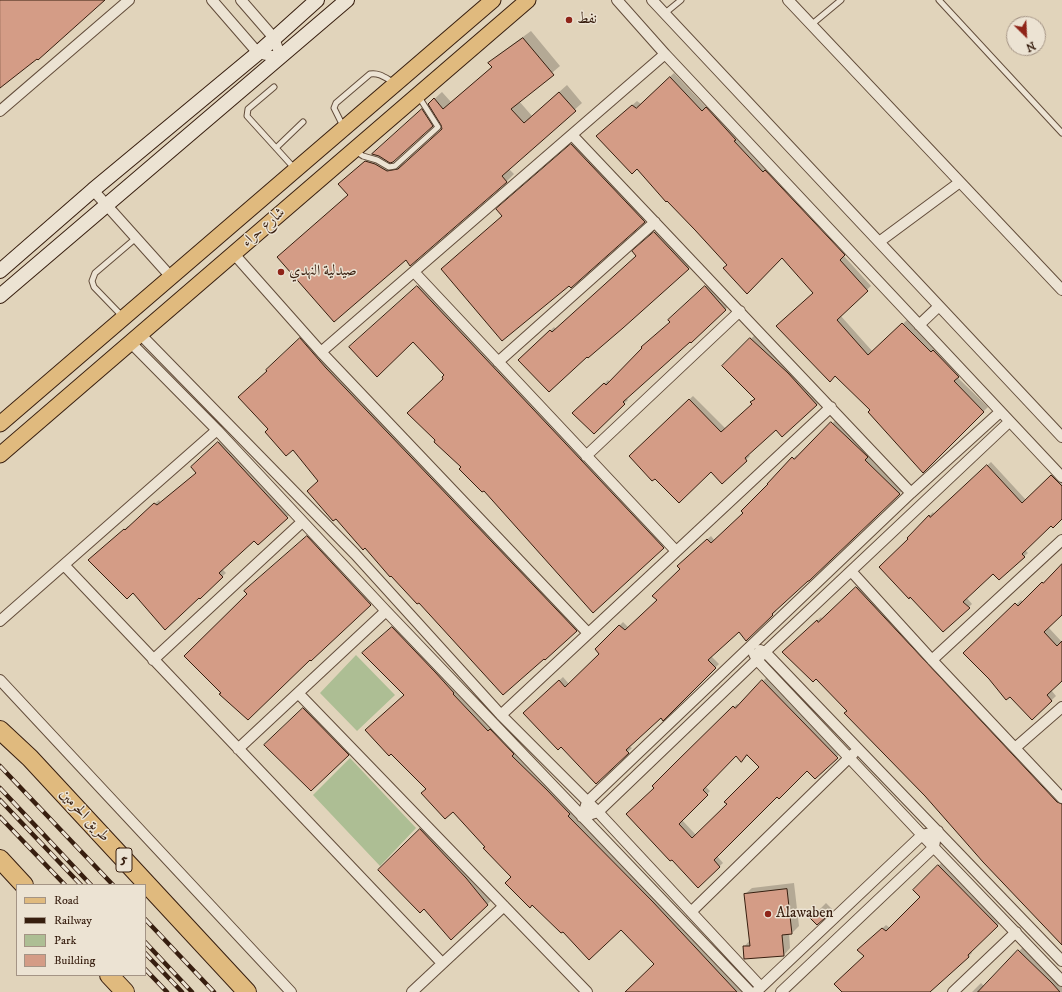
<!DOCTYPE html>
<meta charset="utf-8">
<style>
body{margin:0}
#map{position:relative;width:1062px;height:992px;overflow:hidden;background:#e1d4bb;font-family:"IM FELL DW Pica",serif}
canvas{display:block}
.legend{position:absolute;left:16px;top:884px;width:130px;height:92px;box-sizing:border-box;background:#ece3d3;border:1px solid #a49485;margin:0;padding:5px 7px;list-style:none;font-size:12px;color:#371e0f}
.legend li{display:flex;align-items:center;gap:8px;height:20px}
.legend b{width:20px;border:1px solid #a49485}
.north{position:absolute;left:1006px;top:16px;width:40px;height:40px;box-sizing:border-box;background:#ece3d3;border:1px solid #a49485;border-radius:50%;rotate:156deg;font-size:11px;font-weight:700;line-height:16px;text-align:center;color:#371e0f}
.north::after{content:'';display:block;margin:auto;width:14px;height:18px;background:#8f2418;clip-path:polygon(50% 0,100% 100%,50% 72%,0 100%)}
</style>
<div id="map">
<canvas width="1062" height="992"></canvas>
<ul class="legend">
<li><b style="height:5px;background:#e0ba7e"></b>Road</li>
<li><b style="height:5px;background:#371e0f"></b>Railway</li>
<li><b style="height:11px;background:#adbe94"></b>Park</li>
<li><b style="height:11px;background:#d49c86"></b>Building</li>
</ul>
<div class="north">N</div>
</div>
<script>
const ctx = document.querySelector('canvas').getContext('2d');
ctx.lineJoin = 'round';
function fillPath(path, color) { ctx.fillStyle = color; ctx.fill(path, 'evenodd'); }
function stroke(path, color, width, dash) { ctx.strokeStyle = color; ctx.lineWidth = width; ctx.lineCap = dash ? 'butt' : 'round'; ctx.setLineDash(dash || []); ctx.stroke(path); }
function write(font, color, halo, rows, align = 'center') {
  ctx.font = font + ' "IM FELL DW Pica",Amiri,serif'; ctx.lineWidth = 3; ctx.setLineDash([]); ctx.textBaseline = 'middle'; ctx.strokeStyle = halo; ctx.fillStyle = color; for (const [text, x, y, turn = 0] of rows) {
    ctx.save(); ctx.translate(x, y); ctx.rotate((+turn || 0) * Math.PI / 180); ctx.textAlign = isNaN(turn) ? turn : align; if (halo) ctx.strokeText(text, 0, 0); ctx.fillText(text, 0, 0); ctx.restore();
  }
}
fillPath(new Path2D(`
 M356 655 395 695 357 731 320 693Z
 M350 758 416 828 380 866 313 795Z`), '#adbe94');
fillPath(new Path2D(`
 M531 31 560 66 519 101 532 116 567 85 582 103 509 169 514 174 506 182 349 195 347 177 381 147 442 92 451 102 492 67 489 63 497 56ZM439 119 443 128 406 162 395 164 392 162Z
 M674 73 707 108 711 104 848 250 843 255 871 286 840 315 873 352 907 320 962 372 957 377 988 407 923 471 871 410 815 292 782 257 728 265 602 132 637 101 641 104Z
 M580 137 652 213 571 287 503 215 505 202Z
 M658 229 692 265 688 268 520 360 554 327 556 329 637 255V248Z
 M421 283 667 543 593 612 484 490 462 467 444 378 446 375 413 341 354 344Z
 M709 283 729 306 691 342 690 340 626 398 628 400 594 433 574 413 608 380 610 382 671 321 670 320Z
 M305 335 580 627 576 631 419 601 365 547 319 481 293 449 270 429 268 371 271 366Z
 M755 335 820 401 817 405 776 429 748 454 750 456 723 482 711 470 655 478 630 456 693 396 726 429 753 404 756 398 723 366Z
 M836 420 870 453 868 456 903 490 809 580 775 609 776 611 746 640 739 631 711 656 719 664 663 719 661 717 629 746 632 748 596 783 561 746 525 713 563 677 569 684 600 654 596 649 623 622 629 628 658 600 682 569V562L711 536 715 541 745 513 769 484H768L797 455 798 456Z
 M222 439 291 514 254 539 222 569 226 573 200 597 133 592 93 557 128 526 129 527 159 500 161 503 197 473 196 463Z
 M991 462 1026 500 1055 472 1062 479V517L1051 524 1025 550 1028 553 999 579 993 572 966 597 972 604 943 631 908 538 933 512 934 514Z
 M311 533 374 601 248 718V588Z
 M1062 565V613L1048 627 1062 642V681L1051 690 1056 696 1032 719 1010 696 990 678 965 653 1021 600 1023 602Z
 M860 584 1062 799V943L848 711 816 678 784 652 821 617 822 619Z
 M396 624 572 810 571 812 656 898 744 992H626L655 964 622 929 512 877 453 811 405 695 367 649Z
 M767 677 841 753 815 777 807 769 777 796 717 856 723 863 698 886 655 788 681 758 737 704 739 705ZM747 754 760 767 728 804 696 835 682 820 710 791 705 786 736 755Z
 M312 701 356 746 348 754 274 737Z
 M426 823 494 898 451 939 424 908 379 870Z
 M942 862 1001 922 971 951 972 953 969 956 929 992H843L865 956 859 950 886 925 890 928 922 897 914 890Z
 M794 883 799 926 792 933H789L790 948 784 955 744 947 750 940 745 894 752 888Z
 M826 903 832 909 817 924 811 918Z
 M1023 947 1062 987V992H972L981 983 985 987Z`), '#0003');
const building = new Path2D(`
 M0 0H105L38 60 37 59 0 88Z
 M523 38 554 75 511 109 524 123 559 92 576 111 502 176 507 182 410 266 406 260 334 322 277 257 348 195 338 184 365 161 375 164 387 171 398 169 442 129 441 125 428 104 434 98 443 109 492 67 488 63Z
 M670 77 702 111 706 107 736 140 734 141 763 172 765 170 845 255 840 260 868 291 837 320 868 355 902 323 931 352 933 350 959 377 954 381 984 412 923 473 868 412 870 410 835 376 830 382 776 326 813 293 782 258 747 294 723 268 727 265 695 230 667 201 666 202 637 169 632 174 596 136 632 105 636 108Z
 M422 109 433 126 393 162 390 163 379 156 372 154Z
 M571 144 645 222 571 288 569 286 502 341 441 269 502 216 496 209Z
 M654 232 689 269 623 328 588 358 587 357 549 392 518 360 550 330 552 332 636 256 632 251Z
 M417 286 664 548 593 613 484 491 482 492 459 469 461 467 434 442 435 440 407 413 443 379 442 377 444 375 413 342 377 377 349 347Z
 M705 286 726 310 691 343 690 342 623 402 625 404 594 434 572 413 604 383 606 385 642 348 641 347 670 322 668 320Z
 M300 338 326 368 577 631 545 660 544 659 503 695 419 603 417 604 391 576 390 577 365 548 363 550 336 519 333 521 307 491 318 481 293 450 286 456 265 432 268 429 238 397 267 371 266 370Z
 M750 338 788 373 817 405 782 437 776 430 745 458 747 461 722 484 711 472 679 503 655 479 652 481 629 456 689 399 721 432 752 404 750 402 755 399 722 366Z
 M831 422 868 457 865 460 900 494 809 581H808L772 614 773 615 746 641 739 632 708 660 716 668 663 721 661 718 626 750 629 753 596 784 561 747 558 750 523 713 559 680 565 687 599 654 595 649 619 625 625 630 657 600 652 596 680 569 677 566 707 539 711 543 743 513 741 511 768 484H767L792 457 794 459Z
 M218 442 288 518 258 545 254 541 219 573 223 577 200 599 199 598 165 630 133 593 127 599 88 560 124 529 125 530 154 503 157 505 196 473 191 467Z
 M987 465 1022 503 1051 475 1062 486V519L1053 528 1051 526 1022 554 1025 557 999 580 993 574 963 602 970 608 943 632 910 597 909 599 879 567 908 539 907 538 929 515 930 517Z
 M307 536 371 605 311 661 310 660 248 720 219 694 221 693 184 656 247 594 244 591Z
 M1062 564V615L1044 632 1057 646 1062 641V681L1047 695 1052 701 1032 720 1010 697 1006 700 989 679 963 653 1015 603 1018 606 1042 582 1043 583Z
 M856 587 1057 802 1062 804V945L983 862 925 796 844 713 847 711 816 679 813 682 782 652 817 620 818 622Z
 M392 627 435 672 454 693 453 694 488 731 490 729 514 754 512 756 547 790 570 814 568 816 653 902 737 992H625L654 964 621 930 589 960 563 932 561 933 532 905 530 908 505 883 511 877 483 848 485 847 453 812 445 819 421 793 426 789 391 754 389 756 365 730 404 695 362 653Z
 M762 680 838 758 815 779 807 771 779 799 777 797 714 860 720 867 698 888 672 860 670 861 626 814 654 788 652 786 676 762 733 706 735 708ZM747 755 759 767 724 802 727 804 692 838 679 824 708 795 703 790 736 756 741 762Z
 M303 708 349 755 311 791 264 745Z
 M420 829 466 878 488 905 451 940 424 909 420 913 378 870Z
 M938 865 998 926 968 955 969 957 930 992H842L834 984 864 956 857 950 882 928 886 931 920 897 913 890Z
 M787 889 792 934 782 935 784 956 744 959 743 946H750L744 894Z
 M818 910 825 918 817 925 810 918Z
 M1018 950 1052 983 1060 992H978Z`);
fillPath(building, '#d49c86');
stroke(building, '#371e0f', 1);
const lane = new Path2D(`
 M939 0 1062 133
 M664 14 681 0
 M811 25 841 0
 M274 87 248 109 247 116 295 169
 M343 126 334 108 336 103 370 74C379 72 387 79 395 83
 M276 148 303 122
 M355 151 363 156 377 160 389 167 395 166 437 128 438 127 419 97
 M122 316 94 287 92 281 95 273 136 238`);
const street = new Path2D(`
 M212 0 258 53 281 58 274 38 241 0
 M617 0 665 54 1062 477
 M652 0 1062 437
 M788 0 1062 290
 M0 111 129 0
 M572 135 911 493
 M93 190 171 277
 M879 242 960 182
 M234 254 321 352 588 633
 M414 272 676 551
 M919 325 939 306
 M140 334 355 554 501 715 598 812 761 987
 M130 342 217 430 386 611 750 992
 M321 352 665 54
 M498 362 655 222
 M1000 412 911 493 587 802 582 817 598 812 765 652 1009 422
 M586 456 740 311
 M64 565 442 963
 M851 571 932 660 1062 798
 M0 621 217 430
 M760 650 765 652 1062 961
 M754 654 757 660 922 835 1062 981
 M153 660 302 522
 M932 660 1062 540
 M0 680 291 992
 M298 693 587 992
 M501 715 831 407
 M1015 748 1062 707
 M238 749 386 611
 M691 912 853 754
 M757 991 922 835 938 831
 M412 992 504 906
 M781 992 934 847 935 841
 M953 992 1016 932`);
const secondary = new Path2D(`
 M0 271 93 190 258 53 317 0
 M0 296 347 0`);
const primary = new Path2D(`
 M0 424 493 0
 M0 455 528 0`);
const highway = new Path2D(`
 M0 730 30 758 247 992
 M0 859 24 885
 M109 975 125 992`);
stroke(lane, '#624c3a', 7);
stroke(street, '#624c3a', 12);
stroke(secondary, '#371e0f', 16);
stroke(primary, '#371e0f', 17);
stroke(highway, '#371e0f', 20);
stroke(lane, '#ece3d3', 5);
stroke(street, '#ece3d3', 10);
stroke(secondary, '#ece3d3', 14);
stroke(primary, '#e0ba7e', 15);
stroke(highway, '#e0ba7e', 18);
const rail = new Path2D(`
 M0 766 113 885
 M0 788 91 885
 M0 800 81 885
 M0 817 65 885
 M145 919 214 992
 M145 942 192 992
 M145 953 182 992
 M145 969 167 992`);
stroke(rail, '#371e0f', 4.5);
stroke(rail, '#ece3d3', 3, [9]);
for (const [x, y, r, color] of [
 [569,20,4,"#8f2418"],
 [281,272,4,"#8f2418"],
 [768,914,4,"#8f2418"]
]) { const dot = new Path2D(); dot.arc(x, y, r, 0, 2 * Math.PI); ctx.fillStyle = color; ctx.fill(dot); stroke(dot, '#ece3d3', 1.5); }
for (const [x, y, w] of [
 [124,860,16]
]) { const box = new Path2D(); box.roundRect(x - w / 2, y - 12, w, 24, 3); ctx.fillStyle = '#ece3d3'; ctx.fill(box); stroke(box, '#371e0f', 1); }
write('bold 14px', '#371e0f', null, [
 ["5",124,860]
]);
write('15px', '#371e0f', '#ece3d3', [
 ["نفط",577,20],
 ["صيدلية النهدي",289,272],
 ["Alawaben",776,914]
], 'left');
write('15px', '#371e0f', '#ece3d3', [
 ["شارع حراء",264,228,-41],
 ["طريق الحرمين",84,816,47]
]);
</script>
